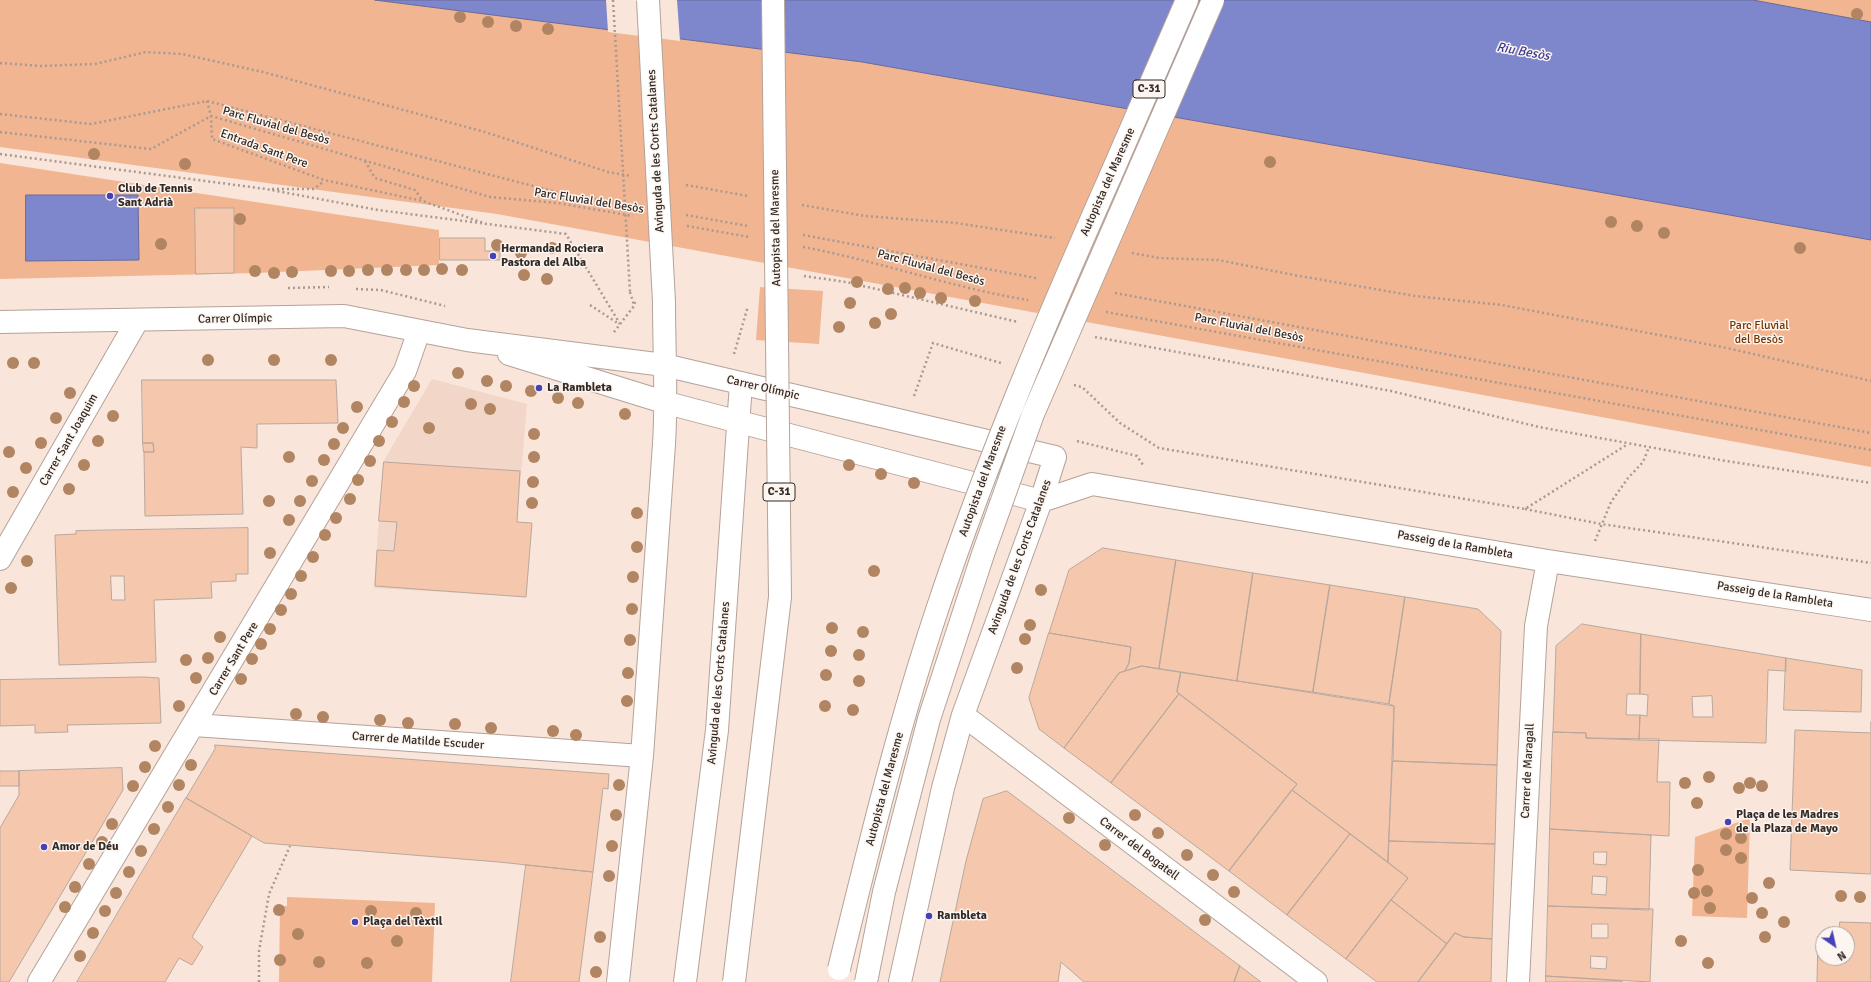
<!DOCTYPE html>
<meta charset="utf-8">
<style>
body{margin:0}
#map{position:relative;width:1871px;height:982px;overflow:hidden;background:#f9e5da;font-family:Signika,sans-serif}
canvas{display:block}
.north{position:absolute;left:1815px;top:926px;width:40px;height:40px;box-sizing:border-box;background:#fdf5f0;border:1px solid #aca49f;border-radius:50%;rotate:146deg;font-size:11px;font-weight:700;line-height:16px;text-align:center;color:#322a26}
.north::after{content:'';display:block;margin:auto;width:14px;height:18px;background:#4541b7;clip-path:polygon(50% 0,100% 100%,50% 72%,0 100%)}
</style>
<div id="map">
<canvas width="1871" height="982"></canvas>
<div class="north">N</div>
</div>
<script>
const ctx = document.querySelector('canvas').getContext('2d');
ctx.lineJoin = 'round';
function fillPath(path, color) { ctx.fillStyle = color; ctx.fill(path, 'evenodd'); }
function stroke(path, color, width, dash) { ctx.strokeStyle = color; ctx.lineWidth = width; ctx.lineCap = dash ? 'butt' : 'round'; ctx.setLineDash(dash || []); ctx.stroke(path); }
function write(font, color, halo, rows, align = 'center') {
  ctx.font = font + ' Signika,sans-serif'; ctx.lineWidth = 3; ctx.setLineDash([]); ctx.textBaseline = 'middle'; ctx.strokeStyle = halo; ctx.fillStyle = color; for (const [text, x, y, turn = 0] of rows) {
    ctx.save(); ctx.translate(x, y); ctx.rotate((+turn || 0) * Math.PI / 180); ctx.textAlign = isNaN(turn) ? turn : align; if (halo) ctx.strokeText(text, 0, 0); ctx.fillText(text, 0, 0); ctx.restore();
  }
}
fillPath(new Path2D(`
 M432 379 527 404 517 522 532 523 526 597 374 588 383 462Z`), '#f2d7c8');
fillPath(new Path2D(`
 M0 0H375L862 62 1871 240V467L1332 367 497 214 0 147Z
 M1753 0H1871V22Z
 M0 163 439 230V265L256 273 0 279Z
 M760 287 823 291 819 344 756 340Z
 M1750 818 1747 918 1692 916 1695 837Z
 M287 897 435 903 432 982H279L280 906H287Z`), '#f1b592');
const water = new Path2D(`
 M375 0H1753L1871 22V240L862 62Z
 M26 195H138L139 260 26 261Z`);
fillPath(water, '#7e86cc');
stroke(water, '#676a9a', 1);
fillPath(new Path2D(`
 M606 0H677L680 41 608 32Z`), '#f9e5da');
const building = new Path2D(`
 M195 208H234V273L196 274Z
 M440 238H485V251H500V260H440Z
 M142 380H336L338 423 257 424V448L241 447 243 514 145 516 144 452H154L153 443H143Z
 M143 443H153L154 452H144Z
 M384 462 520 471 517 522 532 523 526 597 375 586 377 550 394 551 397 522 379 521Z
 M248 528V574H236V581L211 582 212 598 154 600 156 662 59 665 55 535 76 534V531ZM111 576H124L125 600H112Z
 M1103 548 1176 560 1159 669 1142 666 1125 671 1129 663 1131 647 1049 633 1069 570Z
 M1176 560 1253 573 1237 681 1159 669Z
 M1253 573 1330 585 1313 692 1237 681Z
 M1330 585 1405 597 1389 704 1313 692Z
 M1405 597 1478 609 1501 631 1497 765 1393 761 1394 706 1389 704Z
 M1582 624 1641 634 1640 694H1627L1626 715H1640L1639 740 1586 738V733L1553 732 1556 646Z
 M1049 633 1131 647 1129 663 1125 671 1119 673 1064 748 1039 729 1029 698Z
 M1641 634 1786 658V671L1768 670 1766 743 1639 740 1640 715 1647 716 1648 695 1640 694ZM1712 696 1713 717H1693L1692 697Z
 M1786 658 1862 670 1861 712 1784 710Z
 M1142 666 1181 672 1177 692 1179 694 1111 783 1064 748 1119 673Z
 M1181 672 1394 706 1388 862 1292 790 1297 784 1177 692Z
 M144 677 159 678 161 723 67 725 68 732 35 733V725L0 726V680Z
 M1179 694 1297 784 1229 871 1111 783Z
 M1871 722V874L1790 870 1795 730 1871 733Z
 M1553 732 1586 733V738L1659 739 1657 782H1670L1669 836 1550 829Z
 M215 745 609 774 608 789 603 788 593 872 499 862 264 843 186 798 215 749Z
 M1393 761 1497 765 1495 844 1389 841Z
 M122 768 123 790 9 982H0V828L19 795V771Z
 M0 771H19V786H0Z
 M1292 790 1350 834 1287 915 1229 871Z
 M1007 791 1240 966 1234 982H1084L1061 962 1058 982H940L966 861 983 799Z
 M186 798 252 836 192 937 203 947 192 965 179 958 165 982H77Z
 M1550 829 1651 835 1649 910 1548 906ZM1594 852H1607L1606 865 1594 864ZM1593 876 1607 877 1606 895 1592 894Z
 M1350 834 1408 878 1346 959 1287 915Z
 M1389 841 1495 844 1492 939 1464 937 1455 933 1447 944 1391 900 1408 878 1388 862Z
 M526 865 593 872 579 982H511Z
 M1391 900 1447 944 1418 982H1377L1346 959Z
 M1548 906 1653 909 1650 982 1546 976ZM1592 924H1608V938H1592ZM1591 956 1607 957 1606 969 1591 968Z
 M1840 922 1871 923V982H1817L1818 936H1823V958H1847V934H1839Z
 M1455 933 1464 937 1492 939 1491 982H1418Z
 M1240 966 1261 982H1234Z
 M1546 976 1622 981V982H1546Z`);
fillPath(building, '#f5c8ae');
stroke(building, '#b9a79c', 1);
const minor = new Path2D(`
 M0 322 344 316 467 340 664 365 1055 457 1041 501 963 715 943 788 900 982
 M509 354 667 403 1041 501
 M1041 501 1092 484 1548 561 1871 610
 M0 559 137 321
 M963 715 1316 982
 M194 725 642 756
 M39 982 405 371 419 331
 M618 982 642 756 664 444C667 397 664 350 664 302
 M685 982 717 730 741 383
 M1518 982 1536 626 1548 561`);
const highway = new Path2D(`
 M1110 177 1187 0`);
stroke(minor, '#b5a298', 24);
stroke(highway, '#b5a298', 24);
stroke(new Path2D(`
 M0 63 41 66 95 64 146 52 182 54 263 72 485 132 608 172 631 176
 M207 101 211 116 212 139 324 180 423 201 483 223
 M0 114 91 124 207 101 560 193 632 206
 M0 132 151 149 211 116 490 197 557 203 633 216
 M0 154 266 189 378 210 566 234 620 324
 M365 161 375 178 415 190 423 201
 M686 185 748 196
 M272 189H314L324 181
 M802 205 865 216 956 223 1055 238
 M686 215 748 226
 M687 226 749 237
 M803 235 1036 278
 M803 247C879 261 953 288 1028 300
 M1132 253 1159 258 1218 260 1294 275 1415 296 1502 305 1727 348 1871 381
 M804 276 846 282 1018 322
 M288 288 329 287
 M356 289 381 290 445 306
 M630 292 634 305
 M1115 293 1871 433
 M590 305 619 324
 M1106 312 1871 450
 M614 332 634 306 635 302
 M1095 337 1391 391 1539 427 1726 461 1871 483
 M734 354 748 306
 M1074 385 1082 387 1120 423 1159 448 1525 509 1628 444
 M914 396 933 343 1001 363
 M1077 441 1137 456 1143 465
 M1525 509 1601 524 1871 563
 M1595 541 1611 502 1628 478 1643 462 1649 447
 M259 982V951L269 894 290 846`), '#a89991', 2.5, [2, 3]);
stroke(minor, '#fff', 22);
stroke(highway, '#fff', 22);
const minorBridge = new Path2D(`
 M648 0 664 302`);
const highwayBridge = new Path2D(`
 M839 969C869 847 898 726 938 607 987 460 1047 319 1110 177
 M734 982 780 597 773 0
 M866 982 884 892 929 719 983 554 1033 414 1213 0`);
stroke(minorBridge, '#b5a298', 24, []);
stroke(highwayBridge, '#b5a298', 24, []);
stroke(new Path2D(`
 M613 0 630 292`), '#a89991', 2.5, [2, 3]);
stroke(minorBridge, '#fff', 22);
stroke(highwayBridge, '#fff', 22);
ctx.fillStyle = '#b18462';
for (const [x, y] of [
 [1857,14],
 [460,17],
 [488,22],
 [516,26],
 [548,29],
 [94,154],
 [1270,162],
 [185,164],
 [240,219],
 [1611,222],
 [1637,226],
 [1664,233],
 [161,244],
 [497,245],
 [552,248],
 [1800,248],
 [521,253],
 [442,269],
 [368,270],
 [387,270],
 [406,270],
 [424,270],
 [462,270],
 [255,271],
 [331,271],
 [349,271],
 [292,272],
 [274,273],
 [524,275],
 [547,279],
 [857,282],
 [905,288],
 [888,289],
 [920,293],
 [941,298],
 [975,301],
 [850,303],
 [891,314],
 [875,323],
 [839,327],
 [208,360],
 [274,360],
 [331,360],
 [13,363],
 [34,363],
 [458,373],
 [487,381],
 [414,386],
 [506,386],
 [531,391],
 [70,393],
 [558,398],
 [404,402],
 [578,403],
 [471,404],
 [357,407],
 [490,409],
 [625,414],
 [113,416],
 [56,418],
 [392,422],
 [343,428],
 [429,428],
 [534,434],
 [98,441],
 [379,441],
 [41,443],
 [334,444],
 [9,452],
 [289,457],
 [534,457],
 [324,460],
 [370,461],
 [84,465],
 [849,465],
 [26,468],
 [881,474],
 [358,480],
 [312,481],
 [533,482],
 [914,483],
 [69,489],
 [13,492],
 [350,499],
 [269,501],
 [300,501],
 [532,503],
 [637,513],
 [336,518],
 [289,520],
 [325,535],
 [637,547],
 [270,553],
 [313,557],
 [27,561],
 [874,571],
 [301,576],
 [633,577],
 [11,588],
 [1041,590],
 [291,594],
 [632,609],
 [281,610],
 [1030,625],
 [832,628],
 [270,629],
 [863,632],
 [220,637],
 [1025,639],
 [630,640],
 [261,644],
 [831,651],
 [859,655],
 [208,658],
 [252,659],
 [186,660],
 [1017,668],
 [628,673],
 [826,675],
 [196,678],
 [241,679],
 [859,681],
 [627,701],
 [179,706],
 [825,706],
 [853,710],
 [296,714],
 [323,717],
 [380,720],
 [408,723],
 [455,724],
 [491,728],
 [553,731],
 [576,735],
 [155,746],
 [191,765],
 [145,767],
 [1709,777],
 [1685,783],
 [1750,783],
 [179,785],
 [619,785],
 [133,786],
 [1762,786],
 [1739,788],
 [1697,803],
 [168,807],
 [616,815],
 [1135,815],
 [1069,818],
 [112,824],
 [154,829],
 [1158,833],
 [1726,834],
 [1741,838],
 [102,842],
 [1105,845],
 [612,846],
 [1726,850],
 [141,851],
 [1187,855],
 [1741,858],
 [89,864],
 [1698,870],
 [129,872],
 [1213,875],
 [609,876],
 [1769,883],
 [75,887],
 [1707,891],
 [1234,892],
 [116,893],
 [1694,893],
 [1841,896],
 [1860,897],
 [1752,898],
 [65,907],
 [1710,908],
 [279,910],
 [105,911],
 [371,911],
 [416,913],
 [1762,913],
 [1205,920],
 [1784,922],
 [93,933],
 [298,934],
 [600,937],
 [1765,937],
 [397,941],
 [1681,941],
 [80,956],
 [280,960],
 [319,962],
 [367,963],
 [1708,963],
 [596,972]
]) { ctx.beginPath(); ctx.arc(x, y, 6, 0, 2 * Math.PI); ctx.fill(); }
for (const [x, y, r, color] of [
 [110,196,4,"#4541b7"],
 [493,256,4,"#4541b7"],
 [539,388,4,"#4541b7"],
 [1728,822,4,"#4541b7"],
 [44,847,4,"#4541b7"],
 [929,916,4,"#4541b7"],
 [355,922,4,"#4541b7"]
]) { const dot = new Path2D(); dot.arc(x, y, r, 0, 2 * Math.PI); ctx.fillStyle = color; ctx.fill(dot); stroke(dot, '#fdf5f0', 1.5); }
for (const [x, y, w] of [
 [1149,89,32],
 [779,492,32]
]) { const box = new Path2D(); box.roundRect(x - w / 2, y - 9, w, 18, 3); ctx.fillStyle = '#fdf5f0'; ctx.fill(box); stroke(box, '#322a26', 1); }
write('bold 11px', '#322a26', null, [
 ["C-31",1149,89],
 ["C-31",779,492]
]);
write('12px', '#322a26', '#fdf5f0', [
 ["Parc Fluvial del Besòs",276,126,16],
 ["Entrada Sant Pere",264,149,20],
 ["Avinguda de les Corts Catalanes",656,151,-93],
 ["Autopista del Maresme",1108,182,-66],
 ["Parc Fluvial del Besòs",589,201,9],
 ["Autopista del Maresme",776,228,-91],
 ["Parc Fluvial del Besòs",931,268,15],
 ["Carrer Olímpic",235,319,-1],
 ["Parc Fluvial del Besòs",1249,328,11],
 ["Carrer Olímpic",763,388,13],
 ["Carrer Sant Joaquim",69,440,-60],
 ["Autopista del Maresme",983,481,-70],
 ["Passeig de la Rambleta",1455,545,10],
 ["Avinguda de les Corts Catalanes",1020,557,-70],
 ["Passeig de la Rambleta",1775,595,9],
 ["Carrer Sant Pere",234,659,-59],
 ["Avinguda de les Corts Catalanes",719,683,-85],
 ["Carrer de Matilde Escuder",418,741,4],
 ["Carrer de Maragall",1528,771,-87],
 ["Autopista del Maresme",885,789,-75],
 ["Carrer del Bogatell",1139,849,37]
]);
write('bold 12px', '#322a26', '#fdf5f0', [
 ["Club de Tennis",118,189],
 ["Sant Adrià",118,203],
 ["Hermandad Rociera",501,249],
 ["Pastora del Alba",501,263],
 ["La Rambleta",547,388],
 ["Plaça de les Madres",1736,815],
 ["de la Plaza de Mayo",1736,829],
 ["Amor de Déu",52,847],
 ["Rambleta",937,916],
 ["Plaça del Tèxtil",363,922]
], 'left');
write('12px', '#763500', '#fdf5f0', [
 ["Parc Fluvial",1759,326],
 ["del Besòs",1759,340]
]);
write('italic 13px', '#3c3d90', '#fdf5f0', [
 ["Riu Besòs",1523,52,10]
]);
</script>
